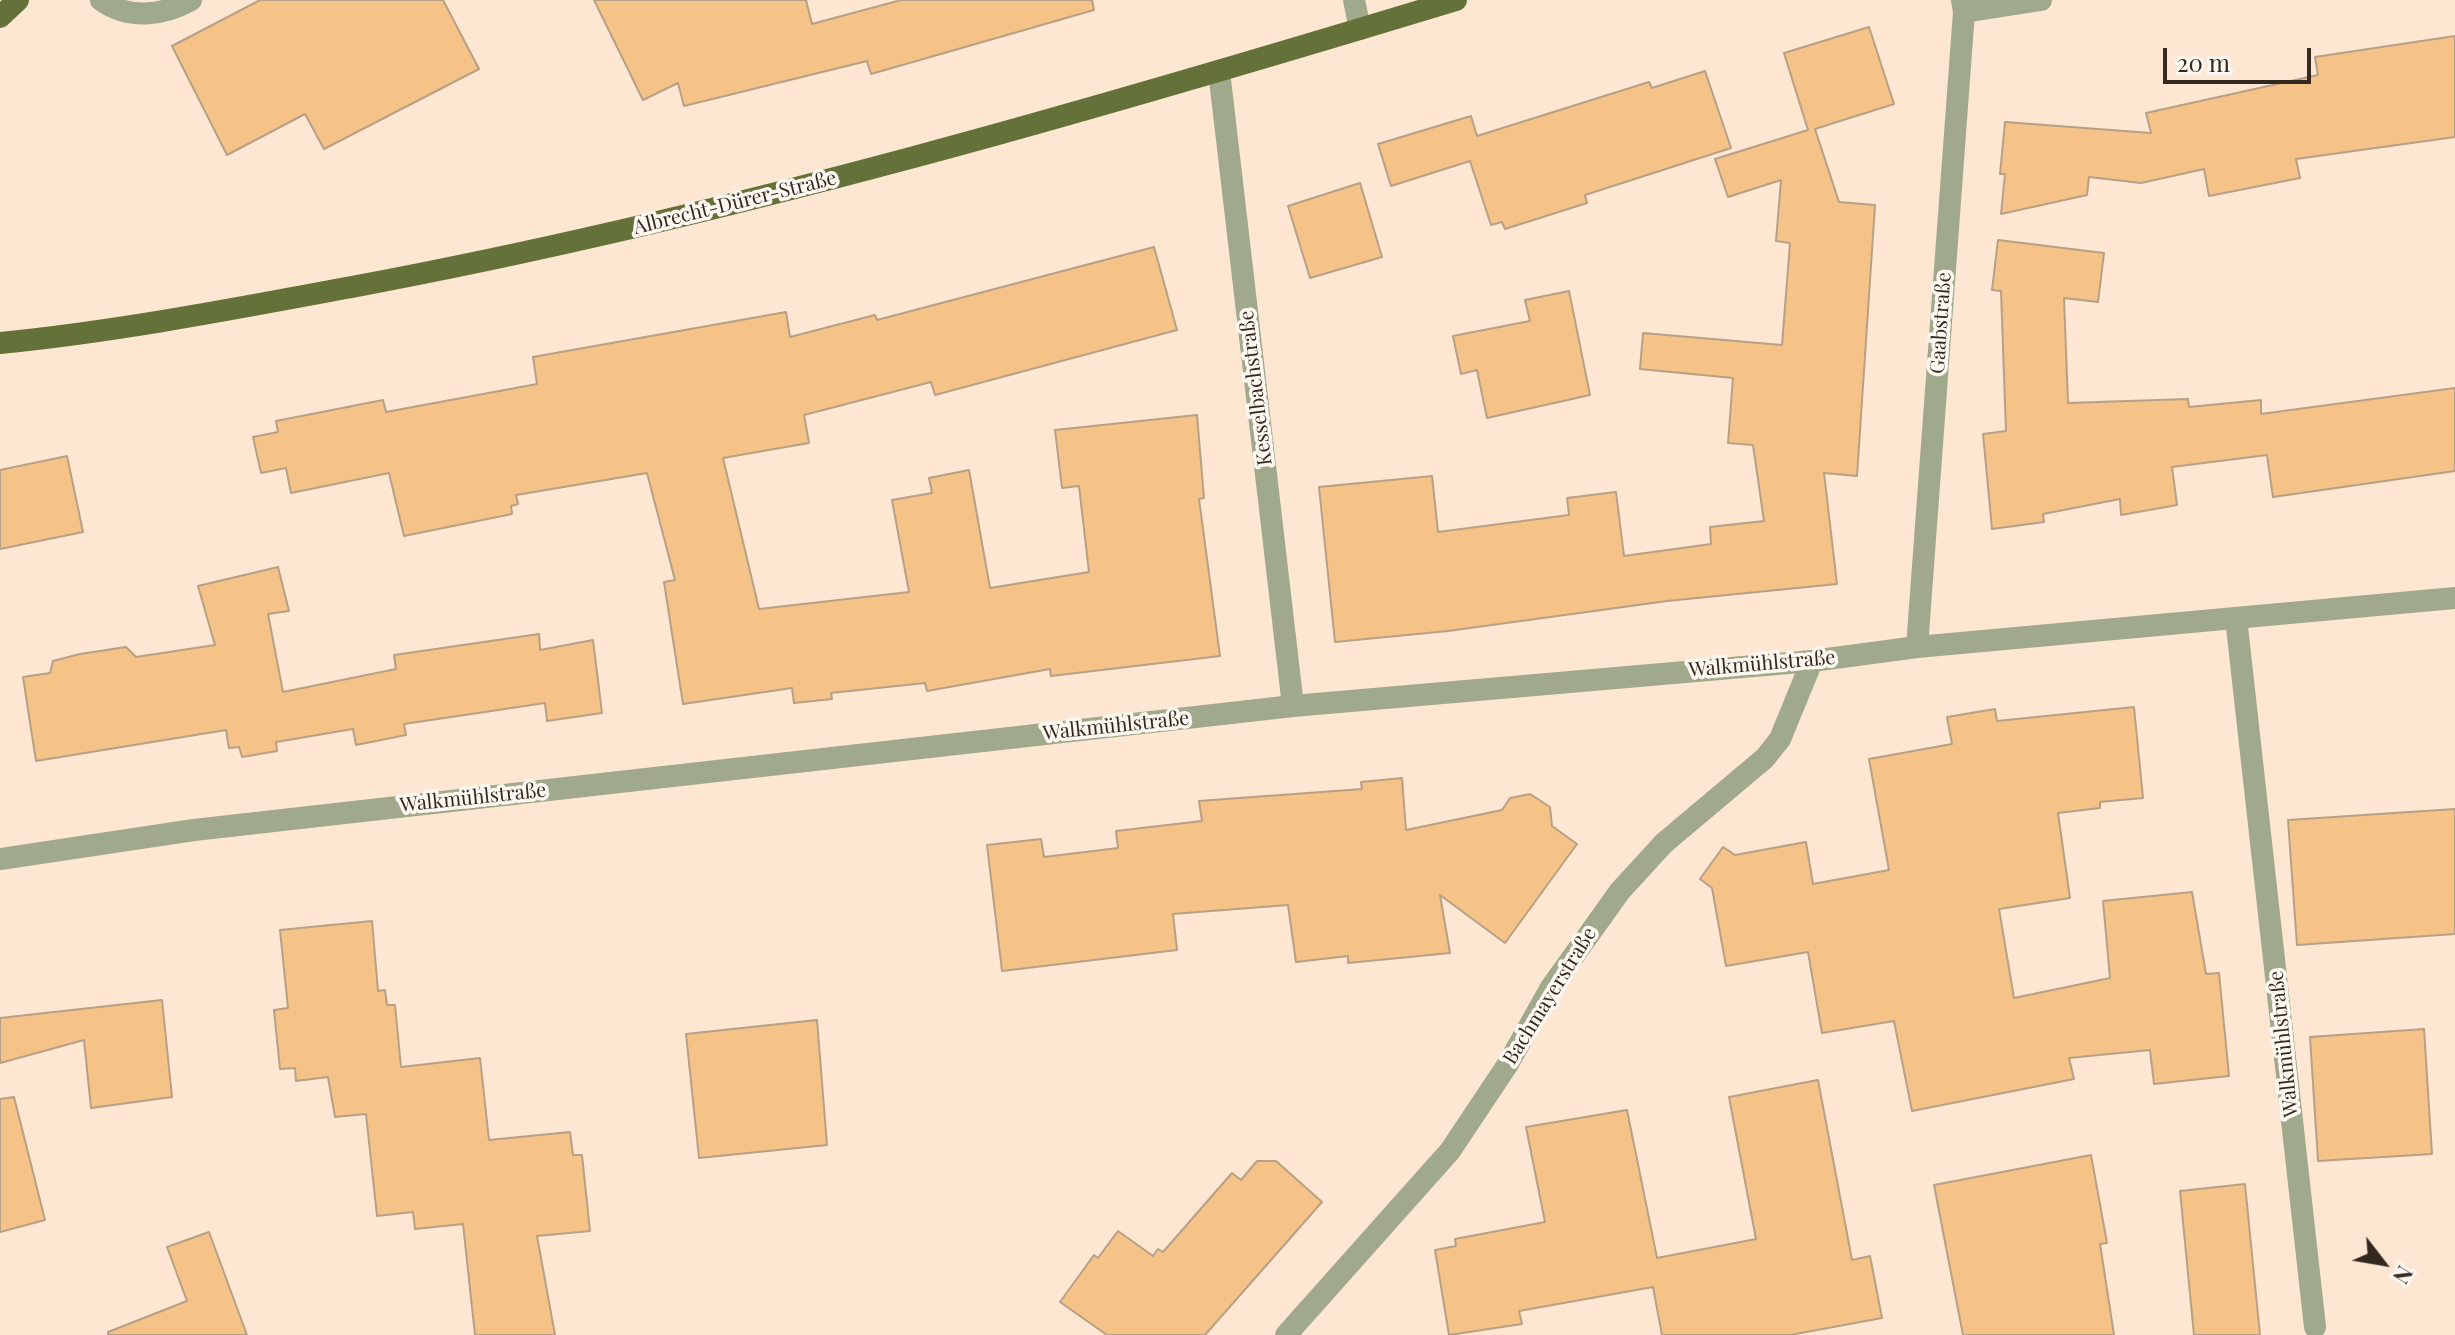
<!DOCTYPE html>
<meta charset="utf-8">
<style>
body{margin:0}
#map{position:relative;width:2455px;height:1335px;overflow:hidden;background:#fde6d2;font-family:"Playfair Display",serif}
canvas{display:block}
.north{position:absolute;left:2343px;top:1223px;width:80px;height:80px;-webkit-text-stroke:6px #fcf7f1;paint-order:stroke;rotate:121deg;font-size:22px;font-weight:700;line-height:32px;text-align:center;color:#33291f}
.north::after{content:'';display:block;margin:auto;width:28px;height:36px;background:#33291f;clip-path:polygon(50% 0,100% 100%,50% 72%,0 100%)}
.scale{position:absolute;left:2163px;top:48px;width:148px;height:36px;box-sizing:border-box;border:4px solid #33291f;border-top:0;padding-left:10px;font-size:24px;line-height:28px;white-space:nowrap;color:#33291f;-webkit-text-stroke:6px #fcf7f1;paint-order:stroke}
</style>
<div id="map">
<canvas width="2455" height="1335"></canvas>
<div class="north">N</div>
<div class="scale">20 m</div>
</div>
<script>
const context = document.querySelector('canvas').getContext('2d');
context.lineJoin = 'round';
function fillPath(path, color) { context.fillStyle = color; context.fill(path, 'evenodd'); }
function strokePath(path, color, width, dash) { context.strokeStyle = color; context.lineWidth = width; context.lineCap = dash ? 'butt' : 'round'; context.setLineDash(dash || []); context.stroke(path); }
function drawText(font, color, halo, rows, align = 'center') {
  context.font = font + ' "Playfair Display",serif'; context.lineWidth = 7; context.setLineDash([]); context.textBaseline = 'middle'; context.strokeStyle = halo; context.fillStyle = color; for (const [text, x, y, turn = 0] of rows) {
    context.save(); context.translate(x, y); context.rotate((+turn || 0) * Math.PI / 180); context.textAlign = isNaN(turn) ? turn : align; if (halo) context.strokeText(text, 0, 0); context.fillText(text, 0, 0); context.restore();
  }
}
const building = new Path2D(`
 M 260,0 L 443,0 L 479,69 L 324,149 L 305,114 L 227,155 L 172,46 Z
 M 594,0 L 806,0 L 812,24 L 901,0 L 1092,0 L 1094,10 L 871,74 L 867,61 L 684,106 L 678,83 L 643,100 Z
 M 1869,27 L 1894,104 L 1815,129 L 1839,202 L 1875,205 L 1857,476 L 1824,473 L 1837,584 L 1667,601 L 1448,631 L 1335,642 L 1319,487 L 1432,476 L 1438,532 L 1569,515 L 1567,498 L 1616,492 L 1624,556 L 1711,544 L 1710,527 L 1764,521 L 1753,445 L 1728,443 L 1733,378 L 1640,369 L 1643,333 L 1782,345 L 1790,243 L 1776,241 L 1781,180 L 1728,197 L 1715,159 L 1808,130 L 1784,53 Z
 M 2455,36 L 2455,137 L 2296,159 L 2300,178 L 2209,196 L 2204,169 L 2141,183 L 2089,177 L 2087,195 L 2001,214 L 2005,174 L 2000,174 L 2005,122 L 2151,133 L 2146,113 L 2318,75 L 2315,57 Z
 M 1705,71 L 1731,148 L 1585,195 L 1587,203 L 1505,229 L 1502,222 L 1491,225 L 1470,161 L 1391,186 L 1378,144 L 1471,116 L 1477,136 L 1649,82 L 1652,88 Z
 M 1360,183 L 1382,257 L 1310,278 L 1288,206 Z
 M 1998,240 L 2104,253 L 2098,302 L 2064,298 L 2068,403 L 2188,399 L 2189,407 L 2261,400 L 2261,414 L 2455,388 L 2455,471 L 2273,497 L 2267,455 L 2172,467 L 2177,505 L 2121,515 L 2120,499 L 2043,514 L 2044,522 L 1992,529 L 1983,434 L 2006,431 L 2001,291 L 1992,290 Z
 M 1154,247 L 1177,330 L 935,395 L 931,382 L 804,415 L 809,443 L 723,458 L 759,609 L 909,592 L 892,500 L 932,493 L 929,478 L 969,470 L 990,588 L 1089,572 L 1079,486 L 1062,488 L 1055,430 L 1197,415 L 1204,498 L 1199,499 L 1220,656 L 1051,676 L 1050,669 L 927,691 L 925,683 L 831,693 L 832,699 L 794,703 L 792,688 L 683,704 L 664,582 L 675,580 L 647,473 L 516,495 L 518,504 L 511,506 L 512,514 L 404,536 L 389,473 L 291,493 L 286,468 L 261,473 L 253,437 L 278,432 L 276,421 L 383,400 L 386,412 L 537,384 L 533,357 L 786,312 L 790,337 L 875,315 L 877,320 Z
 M 1569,291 L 1590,395 L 1487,418 L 1477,370 L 1461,374 L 1453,336 L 1530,321 L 1525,300 Z
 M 67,456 L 83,532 L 0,549 L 0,470 Z
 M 278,567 L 289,611 L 268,614 L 283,692 L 396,669 L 394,655 L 539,634 L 540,650 L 593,640 L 602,713 L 547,721 L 545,703 L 404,724 L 406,735 L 356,745 L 353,729 L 276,742 L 277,751 L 242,757 L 239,747 L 229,748 L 226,730 L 36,761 L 23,677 L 50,673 L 53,661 L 80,654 L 126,647 L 136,657 L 215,645 L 198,586 Z
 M 2134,707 L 2143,798 L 2100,802 L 2100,808 L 2058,813 L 2070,898 L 1999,909 L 2014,998 L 2110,978 L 2103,901 L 2192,892 L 2206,974 L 2219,973 L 2229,1076 L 2154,1084 L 2150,1050 L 2069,1058 L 2074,1079 L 1912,1111 L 1894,1021 L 1822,1033 L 1808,952 L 1726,966 L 1712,888 L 1700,879 L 1723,847 L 1735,855 L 1806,842 L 1813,884 L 1889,870 L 1869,759 L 1952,744 L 1947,717 L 1995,709 L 1997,721 Z
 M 1402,778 L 1406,830 L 1502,810 L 1510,798 L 1530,794 L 1550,807 L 1552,826 L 1577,844 L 1505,943 L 1440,895 L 1450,953 L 1348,963 L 1348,956 L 1296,962 L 1288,905 L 1173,914 L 1177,950 L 1002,971 L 987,845 L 1041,839 L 1044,857 L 1118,848 L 1116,831 L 1202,821 L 1199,801 L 1362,789 L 1361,782 Z
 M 2455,809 L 2455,934 L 2297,945 L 2288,820 Z
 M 372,921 L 378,991 L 385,990 L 387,1005 L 395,1005 L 401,1067 L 480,1058 L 489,1140 L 570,1132 L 573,1155 L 582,1155 L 590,1231 L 537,1236 L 555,1335 L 475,1335 L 463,1224 L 415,1229 L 413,1212 L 377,1216 L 366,1114 L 335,1117 L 328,1077 L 296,1081 L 295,1068 L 280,1069 L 274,1010 L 288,1008 L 280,930 Z
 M 162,1000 L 172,1097 L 91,1108 L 84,1040 L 0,1063 L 0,1018 Z
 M 817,1020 L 827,1145 L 699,1158 L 686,1034 Z
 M 2424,1029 L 2432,1154 L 2318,1161 L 2310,1037 Z
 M 1818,1080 L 1852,1260 L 1870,1256 L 1882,1318 L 1790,1335 L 1662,1335 L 1653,1287 L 1519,1311 L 1522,1324 L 1449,1335 L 1435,1250 L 1456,1246 L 1455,1239 L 1545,1222 L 1526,1127 L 1627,1110 L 1657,1258 L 1756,1239 L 1729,1097 Z
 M 14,1097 L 45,1220 L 0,1232 L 0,1099 Z
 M 2091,1155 L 2107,1243 L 2100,1244 L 2114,1335 L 1963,1335 L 1934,1185 Z
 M 1257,1161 L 1276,1161 L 1322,1202 L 1205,1335 L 1107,1335 L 1060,1302 L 1094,1255 L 1098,1258 L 1118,1231 L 1153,1256 L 1158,1249 L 1163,1252 L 1232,1173 L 1241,1180 Z
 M 2245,1184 L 2260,1335 L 2194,1335 L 2180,1191 Z
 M 209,1232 L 247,1335 L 108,1335 L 108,1332 L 187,1301 L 167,1247 Z`);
const service = new Path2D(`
 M 101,0 C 129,20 162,16 191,0
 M 2236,618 L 2315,1327`);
const minor = new Path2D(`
 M 1354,0 L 1360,29
 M 1964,12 L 2041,0
 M 1219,71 L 1293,706
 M 1917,647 L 1964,12 L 1962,0
 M 0,859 L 194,830 L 1293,706 L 1812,661 L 1917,647 L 2455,598
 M 1286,1335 L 1450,1151 L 1508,1064 L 1550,989 L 1620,891 L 1664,843 L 1765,758 L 1780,739 L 1812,661`);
const primary = new Path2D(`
 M 0,17 L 18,0
 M 0,343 C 120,331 238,308 357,286 C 730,216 1093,110 1456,0`);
const streetNames = [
 ["Albrecht-Dürer-Straße",735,203,-14],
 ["Gaabstraße",1941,323,-86],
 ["Kesselbachstraße",1256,388,-97],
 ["Walkmühlstraße",1762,664,-5],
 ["Walkmühlstraße",1116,726,-6],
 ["Walkmühlstraße",473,798,-6],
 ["Bachmayerstraße",1550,996,-58],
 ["Walkmühlstraße",2284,1044,-96]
];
fillPath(building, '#f5c387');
strokePath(building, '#b8a086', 2);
strokePath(service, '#a0a98b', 22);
strokePath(minor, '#a0a98b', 22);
strokePath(primary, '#647139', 22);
drawText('20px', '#33291f', '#fcf7f1', streetNames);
</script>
